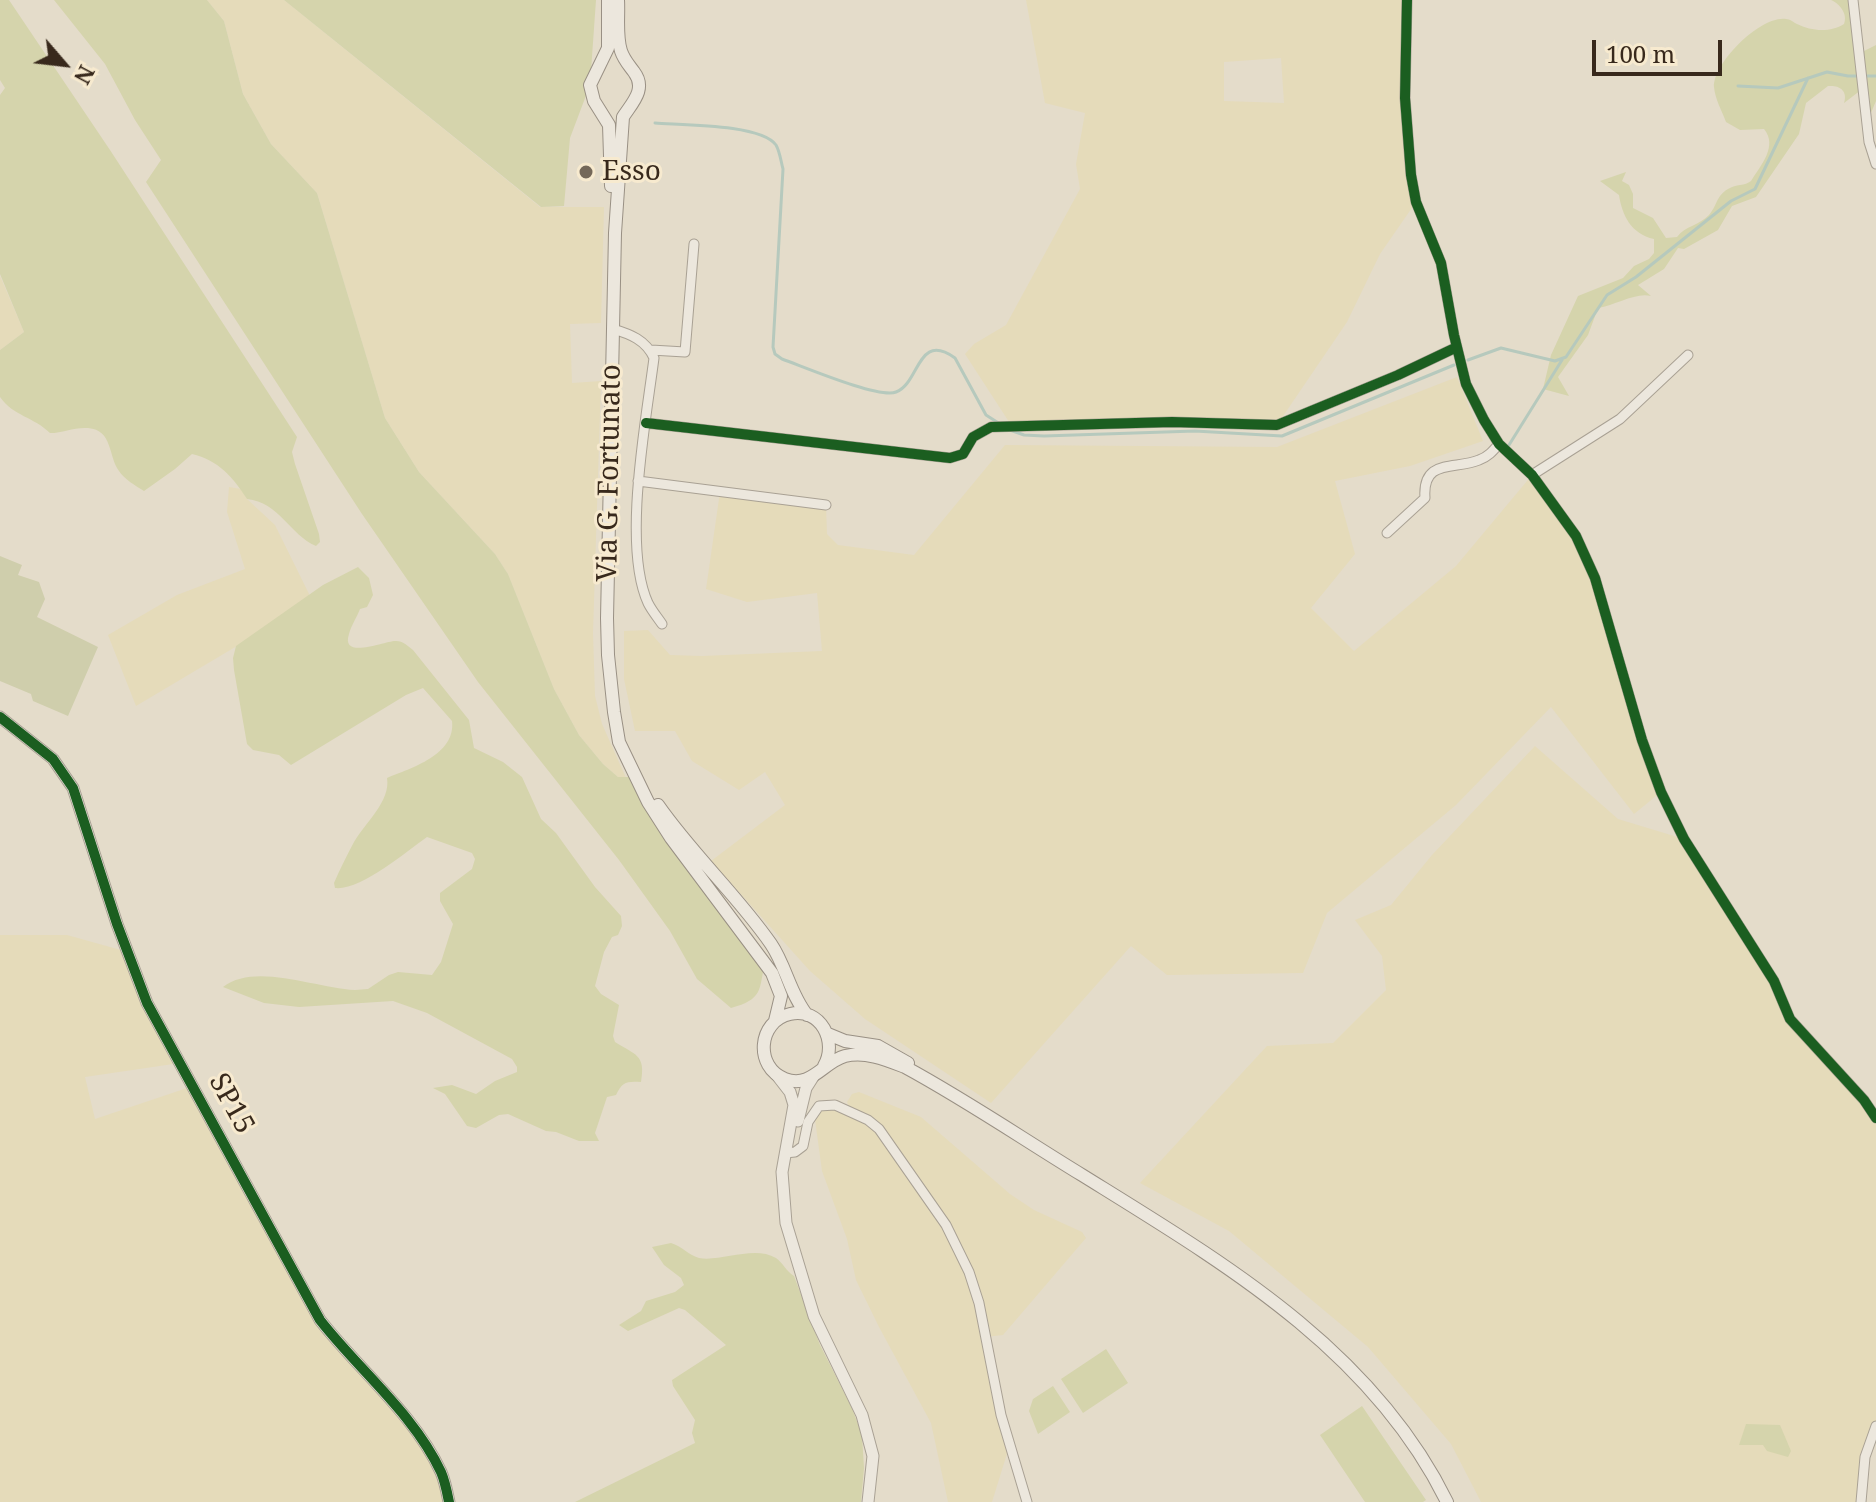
<!DOCTYPE html>
<style>
body{margin:0}
#map{position:relative;width:1876px;height:1502px;overflow:hidden;background:#e4dcca;font-family:"Noto Serif",serif}
canvas{display:block}
.north{position:absolute;left:24px;top:24px;width:80px;height:80px;-webkit-text-stroke:6px #f7eacf;paint-order:stroke;rotate:118deg;font-size:22px;font-weight:700;line-height:32px;text-align:center;color:#38291c}
.north::after{content:'';display:block;margin:auto;width:28px;height:36px;background:#38291c;clip-path:polygon(50% 0,100% 100%,50% 72%,0 100%)}
.scale{position:absolute;left:1592px;top:40px;width:130px;height:36px;box-sizing:border-box;border:4px solid #38291c;border-top:0;padding-left:10px;font-size:24px;line-height:28px;white-space:nowrap;color:#38291c;-webkit-text-stroke:6px #f7eacf;paint-order:stroke}
</style>
<div id="map">
<canvas width="1876" height="1502"></canvas>
<div class="north">N</div>
<div class="scale">100 m</div>
</div>
<script>
const context = document.querySelector('canvas').getContext('2d');
context.lineJoin = 'round';
function fillPath(path, color) { context.fillStyle = color; context.fill(path, 'evenodd'); }
function strokePath(path, color, width, dash) { context.strokeStyle = color; context.lineWidth = width; context.lineCap = dash ? 'butt' : 'round'; context.setLineDash(dash || []); context.stroke(path); }
function drawText(font, color, halo, rows, align = 'center') {
  context.font = font + ' "Noto Serif",serif'; context.lineWidth = 6; context.setLineDash([]); context.textBaseline = 'middle'; context.strokeStyle = halo; context.fillStyle = color; for (const [text, x, y, turn = 0] of rows) {
    context.save(); context.translate(x, y); context.rotate((+turn || 0) * Math.PI / 180); context.textAlign = isNaN(turn) ? turn : align; if (halo) context.strokeText(text, 0, 0); context.fillText(text, 0, 0); context.restore();
  }
}
const farmland = new Path2D(`
 M 207,0 L 284,0 L 540,207 L 604,207 L 601,323 L 570,324 L 572,383 L 601,381 L 593,633 L 595,696 L 602,724 L 626,778 L 618,777 L 603,764 L 579,735 L 554,689 L 508,574 L 495,554 L 419,472 L 385,418 L 317,193 L 271,144 L 243,94 L 224,21 Z
 M 1026,0 L 1407,0 L 1404,53 L 1416,202 L 1380,254 L 1347,322 L 1277,425 L 1011,425 L 965,354 L 974,344 L 1006,325 L 1080,189 L 1076,164 L 1085,113 L 1045,103 ZM 1281,58 L 1284,103 L 1224,101 L 1224,62 Z
 M 0,276 L 24,332 L 0,350 Z
 M 1457,377 L 1483,441 L 1410,466 L 1335,481 L 1355,554 L 1311,608 L 1354,651 L 1456,566 L 1532,475 L 1548,496 L 1595,578 L 1661,792 L 1634,814 L 1551,707 L 1456,805 L 1327,913 L 1303,973 L 1167,975 L 1131,946 L 991,1103 L 865,1019 L 810,971 L 711,861 L 785,805 L 765,772 L 739,790 L 692,761 L 675,731 L 635,731 L 624,679 L 624,631 L 648,630 L 670,655 L 702,656 L 822,651 L 817,593 L 747,602 L 706,589 L 720,492 L 826,505 L 827,534 L 838,545 L 914,555 L 1005,445 L 1277,447 Z
 M 229,487 L 241,489 L 247,499 L 275,525 L 310,596 L 242,643 L 136,706 L 108,635 L 177,595 L 245,569 L 227,512 Z
 M 1535,746 L 1618,819 L 1684,839 L 1750,942 L 1790,1019 L 1876,1118 L 1876,1426 L 1865,1457 L 1861,1502 L 1481,1502 L 1451,1444 L 1368,1347 L 1229,1231 L 1140,1183 L 1267,1046 L 1333,1043 L 1386,990 L 1382,956 L 1355,920 L 1391,905 L 1432,855 Z
 M 0,935 L 67,935 L 128,952 L 180,1063 L 85,1077 L 95,1119 L 193,1086 L 320,1320 L 429,1451 L 449,1502 L 0,1502 Z
 M 859,1092 L 921,1117 L 1010,1194 L 1034,1210 L 1082,1232 L 1086,1238 L 1003,1335 L 985,1337 L 1010,1444 L 992,1502 L 948,1502 L 931,1423 L 879,1327 L 856,1280 L 847,1239 L 822,1171 L 814,1112 L 819,1106 L 851,1112 L 847,1102 L 852,1094 Z`);
const green = new Path2D(`
 M 0,0 L 9,0 L 110,150 L 297,437 L 292,452 L 295,464 L 319,534 L 320,542 L 316,546 C 290,535 279,502 247,499 C 233,477 218,460 192,454 L 175,469 L 144,491 C 136,486 124,479 119,471 C 108,456 113,430 88,428 C 74,427 63,433 50,433 C 34,417 13,416 0,397 L 0,350 L 24,332 L 0,274 L 0,95 L 5,88 L 0,80 Z
 M 54,0 L 207,0 L 224,21 L 243,94 L 271,144 L 317,193 L 385,418 L 419,472 L 495,554 L 508,574 L 554,689 L 579,735 L 603,764 L 618,777 L 634,777 L 765,961 C 759,991 763,999 731,1008 L 697,979 L 670,931 L 619,860 L 478,682 L 362,514 L 146,182 L 161,160 L 135,120 L 105,64 Z
 M 284,0 L 596,0 L 590,85 L 570,138 L 564,206 L 541,207 Z
 M 1831,0 L 1854,0 L 1862,52 L 1876,45 L 1876,101 L 1870,115 L 1861,90 L 1844,103 C 1848,91 1840,85 1828,86 L 1806,103 L 1799,134 L 1756,197 L 1732,206 L 1718,230 L 1684,249 L 1678,248 L 1664,269 L 1638,285 L 1651,296 C 1636,292 1616,305 1598,308 L 1588,335 L 1558,377 L 1569,396 L 1543,389 L 1551,355 L 1578,296 L 1623,278 L 1634,266 L 1649,259 L 1654,253 L 1654,239 C 1631,234 1622,215 1619,195 L 1600,181 L 1626,172 L 1622,181 L 1629,185 L 1633,194 L 1633,208 L 1653,218 L 1666,238 L 1677,237 C 1685,226 1700,225 1709,215 C 1717,206 1716,196 1728,189 C 1736,184 1745,186 1751,181 C 1761,165 1778,146 1764,129 L 1740,130 L 1726,122 C 1722,111 1715,99 1714,87 C 1713,63 1761,15 1786,19 C 1790,19 1793,22 1797,24 C 1811,31 1830,33 1844,24 C 1848,14 1840,4 1831,0 Z
 M 358,567 L 369,578 L 373,595 L 367,607 L 360,609 C 357,617 351,626 349,634 C 340,661 387,640 396,641 C 403,641 408,646 413,650 L 469,720 L 474,748 L 503,762 L 522,777 L 541,819 L 556,833 L 595,887 L 621,916 L 622,926 L 618,935 L 612,937 L 604,952 L 595,986 L 601,994 L 619,1005 L 613,1036 L 615,1042 C 635,1055 646,1054 641,1082 C 627,1081 622,1082 616,1095 L 607,1097 L 595,1133 L 599,1141 L 579,1141 L 556,1132 L 546,1131 L 508,1114 L 499,1115 L 476,1128 L 467,1126 L 445,1094 L 433,1088 L 452,1085 L 476,1094 L 495,1081 L 517,1072 L 517,1067 L 512,1059 L 427,1013 L 393,1001 L 299,1007 L 264,1003 L 223,987 C 255,962 315,988 355,990 L 368,989 L 389,975 L 398,972 L 432,975 L 441,962 L 453,924 L 440,901 L 440,893 L 472,869 L 475,859 L 472,853 L 427,837 C 406,852 360,891 335,888 L 334,883 C 340,869 347,855 354,842 C 365,823 391,801 387,778 C 411,768 456,755 452,721 L 423,688 L 406,695 L 291,765 L 279,755 L 253,750 L 247,744 L 234,670 L 233,658 L 236,646 L 323,585 Z
 M 671,1243 C 682,1246 688,1255 699,1258 C 721,1262 754,1245 776,1258 C 783,1263 786,1271 794,1276 L 820,1345 L 852,1408 L 862,1435 L 864,1468 L 861,1502 L 575,1502 L 695,1443 L 692,1433 L 695,1420 L 673,1386 L 672,1380 L 726,1345 L 685,1310 L 679,1308 L 628,1331 L 619,1325 L 641,1311 L 646,1301 L 675,1292 L 684,1285 L 681,1278 L 664,1265 L 652,1247 Z
 M 1106,1349 L 1128,1383 L 1083,1413 L 1061,1379 Z
 M 1053,1386 L 1070,1412 L 1038,1434 L 1029,1411 L 1033,1399 Z
 M 1362,1406 L 1426,1500 L 1423,1502 L 1365,1502 L 1320,1435 Z
 M 1746,1424 L 1780,1425 L 1791,1451 L 1788,1457 L 1767,1451 L 1763,1445 L 1739,1445 Z`);
const cemetery = new Path2D(`
 M 0,556 L 22,565 L 18,575 L 39,582 L 45,599 L 37,617 L 98,647 L 68,716 L 33,701 L 31,694 L 0,681 Z`);
const stream = new Path2D(`
 M 1738,86 L 1778,88 L 1827,72 L 1848,76 L 1876,76
 M 655,123 C 682,125 761,124 776,145 C 780,152 781,162 783,169 L 773,347 L 775,354 L 782,359 C 802,366 879,399 896,392 C 920,383 917,331 955,358 L 986,415 L 1000,424
 M 1468,360 L 1501,348 L 1555,361 L 1566,357 L 1607,295 L 1636,277 L 1731,201 L 1755,189 L 1808,78
 M 1010,430 L 1024,435 L 1044,436 L 1195,431 L 1282,436 L 1454,365
 M 1509,445 L 1562,360`);
const minor = new Path2D(`
 M 1407,0 L 1405,98 L 1411,175 L 1416,202 L 1441,263 L 1454,335 L 1466,384 L 1484,420 L 1499,444 L 1532,475 L 1576,536 L 1595,578 L 1642,740 L 1661,792 L 1684,839 L 1774,981 L 1790,1019 L 1864,1100 L 1876,1118
 M 1853,0 L 1869,142 L 1876,164
 M 613,329 C 630,334 646,340 654,358 C 646,421 622,546 648,603 C 652,611 658,618 662,624
 M 651,350 L 685,352 L 694,244
 M 646,423 L 950,458 L 963,454 L 973,437 L 991,427 L 1172,422 L 1277,425 L 1398,375 L 1457,347
 M 1532,475 L 1620,419 L 1688,355
 M 638,481 L 826,505
 M 1387,533 L 1425,498 C 1422,458 1455,470 1479,460 C 1488,457 1493,451 1499,444
 M 785,1153 L 795,1152 L 803,1146 L 808,1122 L 819,1106 L 835,1105 L 868,1120 L 879,1129 L 946,1225 L 969,1272 L 979,1303 L 1001,1415 L 1027,1502
 M 1861,1502 L 1865,1457 L 1876,1426`);
const tertiary = new Path2D(`
 M 0,717 L 53,759 L 73,788 L 117,924 L 147,1003 L 320,1320 C 359,1370 414,1414 441,1472 C 445,1481 447,1492 449,1502
 M 776,1074 L 790,1092 L 794,1105 L 782,1172 L 786,1223 L 814,1316 L 862,1415 L 873,1456 L 868,1502
 M 798,1121 L 806,1088 L 813,1077`);
const secondary = new Path2D(`
 M 608,0 L 608,48 L 590,85 L 594,101 L 609,125 L 611,186
 M 618,0 C 619,16 616,36 621,51 C 624,60 629,65 634,72 C 647,89 632,103 623,117 L 615,233 L 607,618 L 608,655 L 614,712 L 619,742 L 648,802 L 671,838 L 772,973 L 781,996 L 775,1021
 M 658,805 C 692,854 737,895 771,944 C 786,966 790,994 807,1015
 M 828,1034 L 845,1041 L 878,1046 L 908,1063
 M 824,1066 C 838,1042 821,1007 790,1014 C 758,1021 754,1067 785,1079 C 811,1089 823,1062 845,1056 C 866,1051 887,1060 905,1067 C 966,1100 1023,1139 1082,1175 C 1222,1262 1372,1349 1447,1502`);
const cycleway = new Path2D(`
 M 1407,0 L 1405,98 L 1411,175 L 1416,202 L 1441,263 L 1454,335 L 1466,384 L 1484,420 L 1499,444 L 1532,475 L 1576,536 L 1595,578 L 1642,740 L 1661,792 L 1684,839 L 1774,981 L 1790,1019 L 1864,1100 L 1876,1118
 M 646,423 L 950,458 L 963,454 L 973,437 L 991,427 L 1172,422 L 1277,425 L 1398,375 L 1457,347
 M 0,717 L 53,759 L 73,788 L 117,924 L 147,1003 L 320,1320 C 359,1370 414,1414 441,1472 C 445,1481 447,1492 449,1502`);
const markers = [
 [586,172,8,"#746859"]
];
const poiNames = [
 ["Esso",602,172]
];
const streetNames = [
 ["Via G. Fortunato",610,473,-89],
 ["SP15",231,1104,61]
];
fillPath(farmland, '#e5dbba');
fillPath(green, '#d5d4ac');
fillPath(cemetery, '#cfceac');
strokePath(stream, '#b6c9bd', 3);
strokePath(minor, '#a9a194', 11);
strokePath(tertiary, '#a9a194', 13);
strokePath(secondary, '#999084', 14);
strokePath(minor, '#ece7dd', 9);
strokePath(tertiary, '#ece7dd', 11);
strokePath(secondary, '#ece7dd', 12);
strokePath(cycleway, '#1b5e20', 10);
for (const [x, y, r, color] of markers) { const dot = new Path2D(); dot.arc(x, y, r, 0, 2 * Math.PI); context.fillStyle = color; context.fill(dot); strokePath(dot, '#f7eacf', 3); }
drawText('28px', '#38291c', '#f7eacf', poiNames, 'left');
drawText('28px', '#38291c', '#f7eacf', streetNames);
</script>
